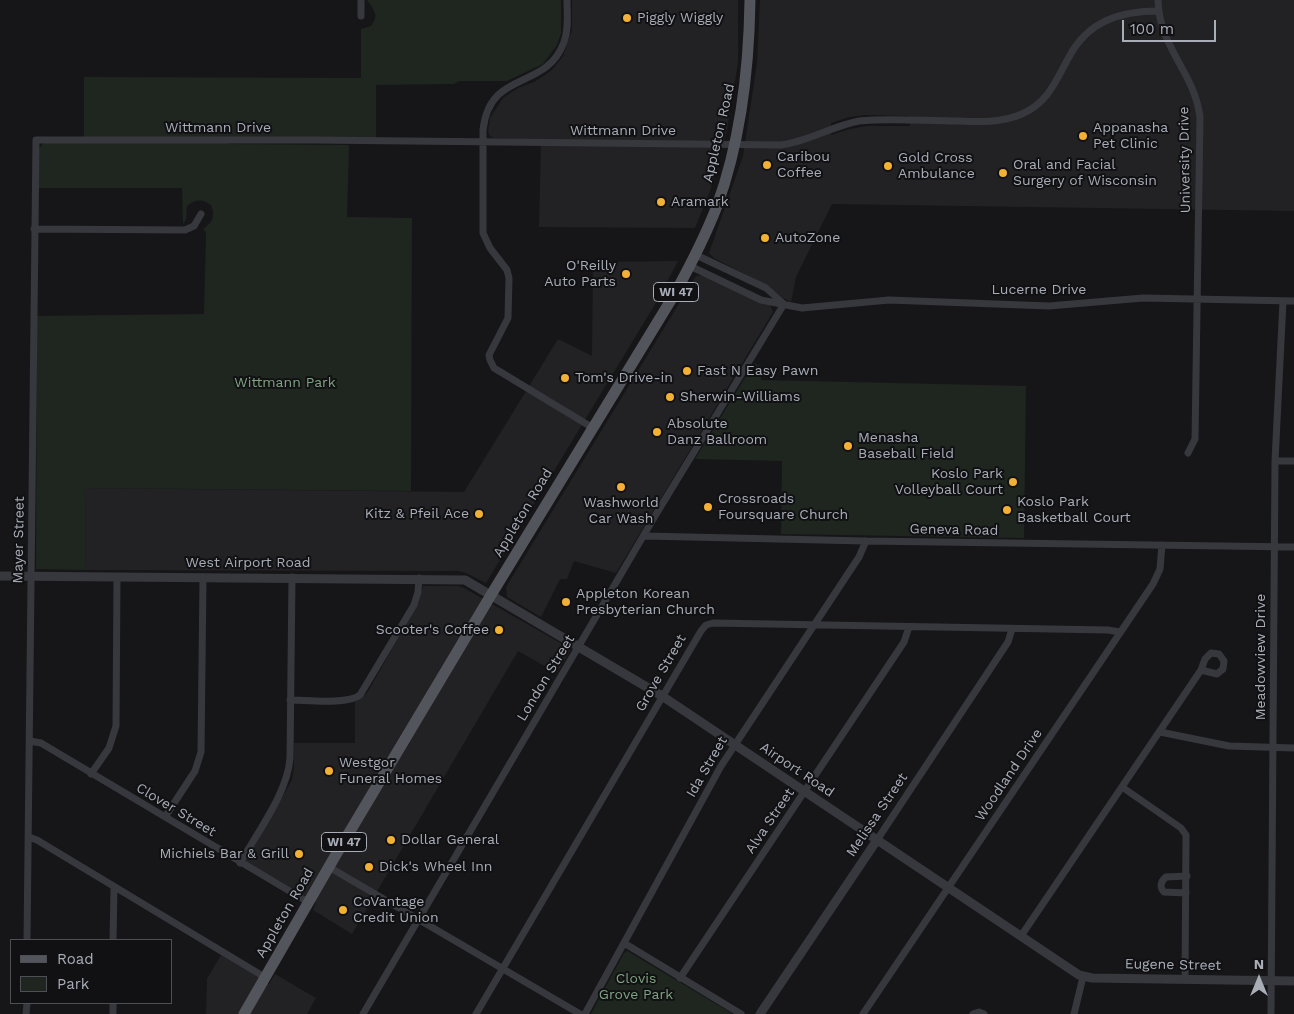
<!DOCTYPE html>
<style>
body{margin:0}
#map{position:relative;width:1294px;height:1014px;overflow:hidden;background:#161618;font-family:"Work Sans",sans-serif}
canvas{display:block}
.legend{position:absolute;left:10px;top:939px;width:162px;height:65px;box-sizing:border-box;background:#111113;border:1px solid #4d4f55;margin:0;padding:6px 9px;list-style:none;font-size:15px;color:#a8adb8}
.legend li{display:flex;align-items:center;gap:10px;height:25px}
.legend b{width:25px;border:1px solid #4d4f55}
.north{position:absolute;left:1234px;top:954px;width:50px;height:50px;-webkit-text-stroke:4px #111113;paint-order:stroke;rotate:0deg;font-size:14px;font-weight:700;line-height:20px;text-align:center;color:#a8adb8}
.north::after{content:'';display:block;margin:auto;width:18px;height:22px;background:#a8adb8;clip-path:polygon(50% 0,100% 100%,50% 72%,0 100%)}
.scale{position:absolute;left:1122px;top:20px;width:94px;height:22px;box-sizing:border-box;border:2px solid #a8adb8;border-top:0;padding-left:6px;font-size:15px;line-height:18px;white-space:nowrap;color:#a8adb8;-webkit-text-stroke:4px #111113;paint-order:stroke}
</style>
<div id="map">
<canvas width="1294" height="1014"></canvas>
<ul class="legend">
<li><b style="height:6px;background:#53555c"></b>Road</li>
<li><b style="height:14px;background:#1e261f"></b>Park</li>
</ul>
<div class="north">N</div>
<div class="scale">100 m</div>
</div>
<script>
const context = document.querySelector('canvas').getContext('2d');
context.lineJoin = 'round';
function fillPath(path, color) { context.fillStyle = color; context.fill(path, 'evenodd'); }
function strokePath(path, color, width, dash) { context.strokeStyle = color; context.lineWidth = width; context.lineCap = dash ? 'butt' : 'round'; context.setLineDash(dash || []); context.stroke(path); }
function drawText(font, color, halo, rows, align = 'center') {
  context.font = font + ' "Work Sans",sans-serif'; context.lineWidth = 4; context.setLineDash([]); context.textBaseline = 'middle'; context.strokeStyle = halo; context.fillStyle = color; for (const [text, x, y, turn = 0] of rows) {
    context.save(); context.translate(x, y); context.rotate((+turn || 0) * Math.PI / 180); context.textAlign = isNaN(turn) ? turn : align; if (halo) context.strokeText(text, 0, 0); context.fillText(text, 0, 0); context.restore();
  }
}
const built = new Path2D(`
 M 567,0 L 738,0 L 738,63 L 727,130 L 710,191 L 695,228 L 539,227 L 541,140 L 493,138 L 490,136 L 488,132 L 490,118 L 503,98 L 518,88 L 534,82 L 545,75 L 553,69 L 563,56 L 572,30 L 572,0 Z
 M 760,0 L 1294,0 L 1294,211 L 832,204 L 796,277 L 791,302 L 783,298 L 770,287 L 714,258 L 709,253 L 743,156 L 757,63 ZM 865,115 L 910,116 L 910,126 L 866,126 L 846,130 L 831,135 L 831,123 L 849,117 Z
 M 678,261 L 654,306 L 486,583 L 466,573 L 458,571 L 85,570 L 86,488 L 464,492 L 558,339 L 592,356 L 593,262 Z
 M 702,275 L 770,305 L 773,312 L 616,573 L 574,561 L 567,579 L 560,579 L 541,617 L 507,597 L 506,587 L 694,279 L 696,276 Z
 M 423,586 L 458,586 L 464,588 L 571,649 L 557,673 L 518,651 L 352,934 L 313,910 L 316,902 L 245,861 L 292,780 L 294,767 L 294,743 L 355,743 L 355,702 L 367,693 L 418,604 Z
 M 221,955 L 269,984 L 275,974 L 316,998 L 307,1014 L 206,1014 L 207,979 Z`);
const green = new Path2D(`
 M 367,0 L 561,0 L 561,33 L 557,45 L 543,64 L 507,81 L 459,81 L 454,84 L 376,85 L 376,138 L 229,137 L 230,144 L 349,145 L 347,217 L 412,218 L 411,491 L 86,488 L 85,570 L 36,569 L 37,316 L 204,314 L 206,232 L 203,229 C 212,223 216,216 211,205 C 202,199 196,199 187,206 L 186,220 L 183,224 L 182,188 L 38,188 L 38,150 L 43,143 L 84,138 L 84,77 L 361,78 L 361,29 L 371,26 C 380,15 373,9 367,0 Z
 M 754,363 L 761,366 L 761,380 L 1026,386 L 1024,538 L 781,534 L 782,461 L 695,459 Z
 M 627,951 L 629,952 L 733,1014 L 591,1014 L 624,953 Z`);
const minor = new Path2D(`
 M 361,0 L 361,16
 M 567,0 C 567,14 569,29 564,42 C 546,92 490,68 483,130 L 483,233 L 490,248 L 507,270 L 509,278 L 508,318 L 489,355 L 490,360 L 494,368 L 593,428
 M 1158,0 C 1159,48 1194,71 1200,117 L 1195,439 L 1188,453
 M 34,229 L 185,230 L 194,226 L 201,214
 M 696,255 L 766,288 L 784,304
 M 690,266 L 761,300 L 802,308 L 889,300 L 1049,306 L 1143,298 L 1294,301
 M 1275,461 L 1294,461
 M 644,536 L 866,541 L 1294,547
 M 1211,653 L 1219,654 L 1224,661 L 1223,669 L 1217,674 L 1201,670 L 1205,659 Z
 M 290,700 C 306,700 348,705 360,695 L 414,605 L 418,592 L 419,578
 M 1160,732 L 1229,746 L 1294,748
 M 30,741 L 41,743 L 308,902
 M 91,774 L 109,748 L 116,726 L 117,577
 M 1122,787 L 1181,828 L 1186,835 L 1185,980
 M 165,817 L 195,771 L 201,752 L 203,577
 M 29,837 L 37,840 L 266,978
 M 877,840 L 1008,642 L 1012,629
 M 240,863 C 257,833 288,792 290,758 L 292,577
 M 329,867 L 580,1014
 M 1186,893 L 1164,892 C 1159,887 1161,881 1166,877 L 1187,876
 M 1021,936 L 1201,670
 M 27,940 L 36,140 L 315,140 L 781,145 C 808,142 832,126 859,121 C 891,118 925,121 958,121 C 980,122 1001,123 1022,114 C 1049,102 1056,80 1069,57 C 1088,21 1120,11 1159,11
 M 113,940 L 114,887
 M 624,943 L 741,1014
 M 680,978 L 904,642 L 909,627
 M 26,1014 L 27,1003
 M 113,1014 L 113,1003
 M 363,1014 L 655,516 L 784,304
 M 476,1014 L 701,631 L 706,625 L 713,623 L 1108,630 L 1120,632
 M 585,1014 L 721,766 L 859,557 L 866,541
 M 863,1014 L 1153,584 L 1160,569 L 1162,545
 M 973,1014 L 979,1012 L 984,1014
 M 1074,1014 L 1083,977
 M 1271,1014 L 1275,461 L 1283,301`);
const tertiary = new Path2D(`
 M 0,576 L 465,580 L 662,696 L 1079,975 L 1092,978 L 1294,981
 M 760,1014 L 877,840`);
const primary = new Path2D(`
 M 244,1014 L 334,858 L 491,595 L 674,295 C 690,266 705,237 717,206 C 741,140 749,70 750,0`);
const markers = [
 [627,18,5,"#f2b134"],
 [1083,136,5,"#f2b134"],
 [767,165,5,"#f2b134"],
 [888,166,5,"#f2b134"],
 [1003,173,5,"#f2b134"],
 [661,202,5,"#f2b134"],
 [765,238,5,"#f2b134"],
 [626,274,5,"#f2b134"],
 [687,371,5,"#f2b134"],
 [565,378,5,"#f2b134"],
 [670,397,5,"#f2b134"],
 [657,432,5,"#f2b134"],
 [848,446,5,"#f2b134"],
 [1013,482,5,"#f2b134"],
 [621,487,5,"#f2b134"],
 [708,507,5,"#f2b134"],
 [1007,510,5,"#f2b134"],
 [479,514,5,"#f2b134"],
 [566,602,5,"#f2b134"],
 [499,630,5,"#f2b134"],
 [329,771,5,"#f2b134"],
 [391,840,5,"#f2b134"],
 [299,854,5,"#f2b134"],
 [369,867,5,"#f2b134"],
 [343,910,5,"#f2b134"]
];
const shields = [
 [676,292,45],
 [344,842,45]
];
const shieldNames = [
 ["WI 47",676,292],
 ["WI 47",344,842]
];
const poiNames = [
 ["Piggly Wiggly",637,18],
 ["Appanasha",1093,128],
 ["Pet Clinic",1093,144],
 ["Caribou",777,157],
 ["Coffee",777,173],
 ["Gold Cross",898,158],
 ["Ambulance",898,174],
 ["Oral and Facial",1013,165],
 ["Surgery of Wisconsin",1013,181],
 ["Aramark",671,202],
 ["AutoZone",775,238],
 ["O'Reilly",616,266,"right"],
 ["Auto Parts",616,282,"right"],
 ["Fast N Easy Pawn",697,371],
 ["Tom's Drive-in",575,378],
 ["Sherwin-Williams",680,397],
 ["Absolute",667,424],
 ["Danz Ballroom",667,440],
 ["Menasha",858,438],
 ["Baseball Field",858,454],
 ["Koslo Park",1003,474,"right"],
 ["Volleyball Court",1003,490,"right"],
 ["Crossroads",718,499],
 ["Foursquare Church",718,515],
 ["Koslo Park",1017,502],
 ["Basketball Court",1017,518],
 ["Washworld",621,503,"center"],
 ["Car Wash",621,519,"center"],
 ["Kitz & Pfeil Ace",469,514,"right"],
 ["Appleton Korean",576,594],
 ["Presbyterian Church",576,610],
 ["Scooter's Coffee",489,630,"right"],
 ["Westgor",339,763],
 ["Funeral Homes",339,779],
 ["Dollar General",401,840],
 ["Michiels Bar & Grill",289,854,"right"],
 ["Dick's Wheel Inn",379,867],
 ["CoVantage",353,902],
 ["Credit Union",353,918]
];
const streetNames = [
 ["Wittmann Drive",218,128],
 ["Wittmann Drive",623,131],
 ["Appleton Road",719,133,-77],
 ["University Drive",1185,160,-91],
 ["Lucerne Drive",1039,290],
 ["Appleton Road",523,513,-59],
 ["Geneva Road",954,530,1],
 ["Mayer Street",19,540,-89],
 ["West Airport Road",248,563],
 ["Meadowview Drive",1261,657,-90],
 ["Grove Street",661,673,-60],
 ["London Street",546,678,-59],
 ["Ida Street",707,767,-60],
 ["Airport Road",797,770,34],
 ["Woodland Drive",1009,775,-56],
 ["Clover Street",176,810,31],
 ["Melissa Street",877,815,-56],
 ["Alva Street",770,821,-56],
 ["Appleton Road",285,913,-60],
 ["Eugene Street",1173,965,1]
];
const parkNames = [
 ["Wittmann Park",285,383],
 ["Clovis",636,979],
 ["Grove Park",636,995]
];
fillPath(built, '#222225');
fillPath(green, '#1e261f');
strokePath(minor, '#37383d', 7);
strokePath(tertiary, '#37383d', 9);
strokePath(primary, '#53555c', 11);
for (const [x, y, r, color] of markers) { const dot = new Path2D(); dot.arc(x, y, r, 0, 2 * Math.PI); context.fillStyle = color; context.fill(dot); strokePath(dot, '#111113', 2); }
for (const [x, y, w] of shields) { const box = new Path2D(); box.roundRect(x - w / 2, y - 9.5, w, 19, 4); context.fillStyle = '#111113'; context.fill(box); strokePath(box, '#a8adb8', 1); }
drawText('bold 12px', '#a8adb8', null, shieldNames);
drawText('14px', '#a8adb8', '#111113', poiNames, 'left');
drawText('14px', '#a8adb8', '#111113', streetNames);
drawText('14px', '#7fa381', '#111113', parkNames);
</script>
